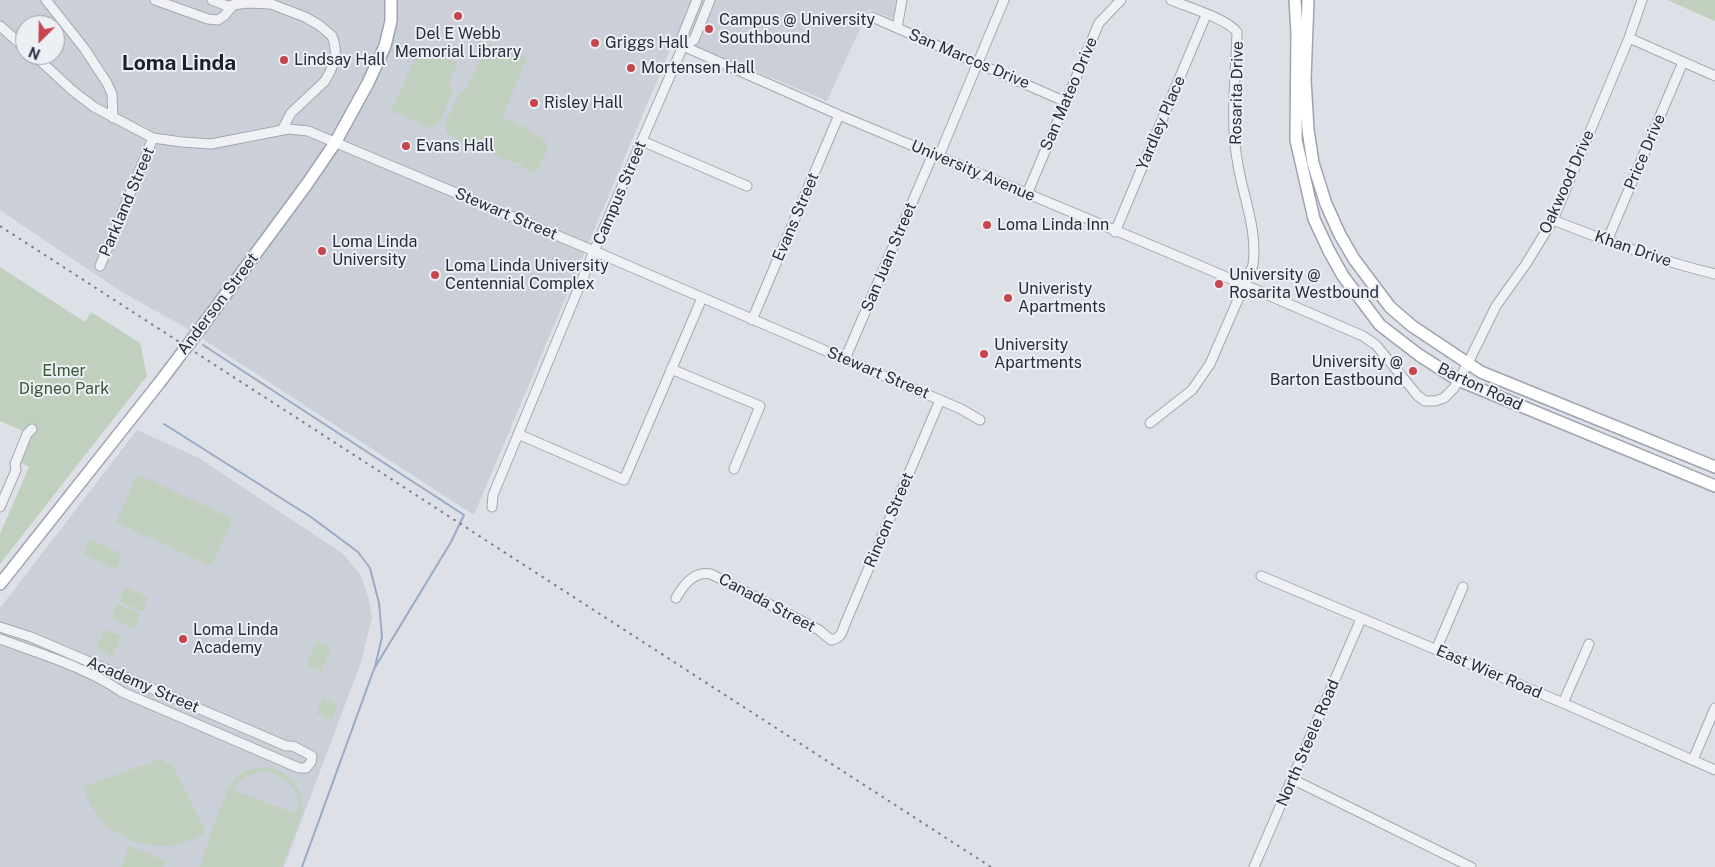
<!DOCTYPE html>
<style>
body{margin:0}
#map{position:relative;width:1715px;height:867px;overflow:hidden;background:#dde0e6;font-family:"Public Sans",sans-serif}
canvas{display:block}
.north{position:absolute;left:15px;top:15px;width:50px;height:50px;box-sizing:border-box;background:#eceff4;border:1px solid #9da1aa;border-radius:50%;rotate:203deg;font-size:14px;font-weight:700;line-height:20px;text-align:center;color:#272d3c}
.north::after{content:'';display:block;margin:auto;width:18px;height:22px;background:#c7464e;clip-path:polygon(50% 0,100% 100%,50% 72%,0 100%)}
</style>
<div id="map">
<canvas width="1715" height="867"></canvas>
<div class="north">N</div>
</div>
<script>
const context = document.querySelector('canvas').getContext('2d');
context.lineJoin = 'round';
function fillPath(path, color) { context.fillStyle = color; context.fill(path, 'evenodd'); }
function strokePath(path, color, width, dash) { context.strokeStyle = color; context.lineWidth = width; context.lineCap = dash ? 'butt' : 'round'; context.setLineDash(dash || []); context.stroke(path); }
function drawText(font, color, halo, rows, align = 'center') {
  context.font = font + ' "Public Sans",sans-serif'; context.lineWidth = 4; context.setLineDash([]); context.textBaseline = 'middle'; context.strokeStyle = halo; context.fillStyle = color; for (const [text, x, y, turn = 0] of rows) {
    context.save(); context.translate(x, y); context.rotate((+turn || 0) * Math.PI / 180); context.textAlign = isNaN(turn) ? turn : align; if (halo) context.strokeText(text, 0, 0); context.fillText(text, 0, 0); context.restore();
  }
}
const built = new Path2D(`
 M 0,0 L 896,0 L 893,19 L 869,9 L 827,101 L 675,38 L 474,515 L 181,325 L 120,291 L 0,210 ZM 25,25 L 55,25 L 55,55 L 25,55 Z
 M 137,430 L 199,458 L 342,553 L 360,574 L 368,596 L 372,617 L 361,662 L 284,867 L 0,867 L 0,608 Z`);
const green = new Path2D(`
 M 1667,0 L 1715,0 L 1715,21 Z
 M 489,43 L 511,53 L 512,51 L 527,58 L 502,117 L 527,128 L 527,130 L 530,131 L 530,133 L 545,140 L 548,149 L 538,170 L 534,172 L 522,167 L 521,164 L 517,162 L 514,163 L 448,135 L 445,130 L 445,124 L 459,94 L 467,88 Z
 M 420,47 L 458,63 L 449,82 L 452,92 C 447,103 443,125 429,128 L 391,111 Z
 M 0,267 L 85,322 L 91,312 L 140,343 L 147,376 L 0,564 L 0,534 L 29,467 L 21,463 L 32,435 L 0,421 Z
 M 137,474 L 233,519 L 211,566 L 116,522 Z
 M 90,539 L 122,554 L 115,569 L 83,554 Z
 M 125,587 L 148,597 L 142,612 L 119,601 Z
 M 117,604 L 140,614 L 134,629 L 111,618 Z
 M 105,629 L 121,636 L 112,656 L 96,648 Z
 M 317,641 L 331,647 L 321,671 L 306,665 Z
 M 323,698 L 338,705 L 331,720 L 316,713 Z
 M 159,759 L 173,766 L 206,831 C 177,854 132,849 105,824 C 95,814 88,800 83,787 Z
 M 265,767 C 288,770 306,789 302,813 L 282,867 L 200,867 C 207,846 224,787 239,775 C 246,769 256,768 265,767 ZM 265,771 C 285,774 303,793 296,814 L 233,790 C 241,777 251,773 265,771 Z
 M 129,846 L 166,861 L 163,867 L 121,867 Z`);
const stream = new Path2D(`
 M 203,345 L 464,515 L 451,542 L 374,669 L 302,867
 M 164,424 L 311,517 L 358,552 L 370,568 L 379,603 L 382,637 L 375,667`);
const minor = new Path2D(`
 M 46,0 L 84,48 L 107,83 L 112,94 L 113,118
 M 155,0 L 208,19 L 218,20 L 224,16 L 236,2
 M 212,0 L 227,6 L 247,3 L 271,4 L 305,17 L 319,25 L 332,36 C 339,52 334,66 325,81 L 291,113 L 282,130
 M 872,17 L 1066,102
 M 0,26 L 25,48
 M 897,28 L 902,0
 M 1629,38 L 1715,76
 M 683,46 L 839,115 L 1196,264 L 1363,336 L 1376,345 L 1418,396 L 1425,401 L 1435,401 L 1444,398 L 1454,388 L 1468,363 L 1496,306 L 1526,264 L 1553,220 L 1629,38 L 1642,0
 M 683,46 L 682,37 L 697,0
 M 34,55 L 73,91 L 94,107 L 153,138 L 182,142 L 211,144 L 288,129 L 308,131 L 594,251 L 961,409 L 980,420
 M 642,141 L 747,186
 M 939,156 L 1004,0
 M 1027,194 L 1099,23 L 1121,0
 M 1553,220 C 1606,241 1660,261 1715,274
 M 1115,232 L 1206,15
 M 1607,241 L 1683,62
 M 100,266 L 153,138
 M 752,320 L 839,115
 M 845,359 L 933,154
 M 671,369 L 760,406 L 734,469
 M 1150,423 L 1192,390 L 1210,364 L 1253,265 C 1258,228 1242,195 1237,159 C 1230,120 1236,73 1237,32 C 1227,19 1188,7 1171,0
 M 518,434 L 624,480 L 702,298
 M 0,507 L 16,470 L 15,464 L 27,434 L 32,429
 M 492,507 L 493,495 L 594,251 L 683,46 L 694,40 L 710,0
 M 1261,576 L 1563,703 L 1715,770
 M 676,598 C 684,584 694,571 711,574 L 819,630 L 831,640 C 841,638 842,633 845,624 L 940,400
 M 0,627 L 31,637 L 256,733 L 286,746 L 293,746 L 312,756 L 311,762 L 306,768 L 299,768 L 122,692 C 86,667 40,654 0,639
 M 1436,650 L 1463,587
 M 1563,703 L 1589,644
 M 1693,760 L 1715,708
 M 1292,779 L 1471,867
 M 1254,867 L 1361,619`);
const major = new Path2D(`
 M 1295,0 L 1297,33 L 1296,140 L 1314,219 L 1329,251 L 1343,276 L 1380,325 L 1419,355 L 1458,380 L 1715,486
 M 1308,0 L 1305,79 L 1308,130 L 1313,163 L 1326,204 L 1340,235 L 1354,259 L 1390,307 L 1412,326 L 1481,372 L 1715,467
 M 206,321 L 307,184 L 335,143 L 368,83 L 385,46 L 391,21 L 391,0
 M 0,584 L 160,382`);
const rail = new Path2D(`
 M 0,226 L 991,867`);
const majorBridge = new Path2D(`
 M 160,382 L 206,321`);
const markers = [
 [458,16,5,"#c7464e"],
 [709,29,5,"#c7464e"],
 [595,43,5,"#c7464e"],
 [284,60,5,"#c7464e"],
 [631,68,5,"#c7464e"],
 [534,103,5,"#c7464e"],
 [406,146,5,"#c7464e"],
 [987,225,5,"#c7464e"],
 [322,251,5,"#c7464e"],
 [435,275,5,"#c7464e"],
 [1219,284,5,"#c7464e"],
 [1008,298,5,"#c7464e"],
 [984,354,5,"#c7464e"],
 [1413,371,5,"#c7464e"],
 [183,639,5,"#c7464e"]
];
const poiNames = [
 ["Campus @ University",719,20],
 ["Southbound",719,38],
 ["Del E Webb",458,34,"center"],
 ["Memorial Library",458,52,"center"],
 ["Griggs Hall",605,43],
 ["Lindsay Hall",294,60],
 ["Mortensen Hall",641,68],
 ["Risley Hall",544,103],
 ["Evans Hall",416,146],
 ["Loma Linda Inn",997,225],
 ["Loma Linda",332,242],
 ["University",332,260],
 ["Loma Linda University",445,266],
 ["Centennial Complex",445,284],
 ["University @",1229,275],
 ["Rosarita Westbound",1229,293],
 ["Univeristy",1018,289],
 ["Apartments",1018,307],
 ["University",994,345],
 ["Apartments",994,363],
 ["University @",1403,362,"right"],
 ["Barton Eastbound",1403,380,"right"],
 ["Loma Linda",193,630],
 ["Academy",193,648]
];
const streetNames = [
 ["San Marcos Drive",969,59,23],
 ["Rosarita Drive",1237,93,-89],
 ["San Mateo Drive",1069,94,-67],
 ["Yardley Place",1161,123,-67],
 ["Price Drive",1645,152,-67],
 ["University Avenue",973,171,23],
 ["Oakwood Drive",1567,182,-66],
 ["Campus Street",620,193,-67],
 ["Parkland Street",127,202,-67],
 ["Stewart Street",506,214,23],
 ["Evans Street",796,217,-67],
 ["Khan Drive",1633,249,19],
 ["San Juan Street",889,257,-67],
 ["Anderson Street",218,304,-53],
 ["Stewart Street",878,373,23],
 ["Barton Road",1480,387,25],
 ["Rincon Street",889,520,-67],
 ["Canada Street",767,603,28],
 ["East Wier Road",1489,672,23],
 ["Academy Street",143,685,23],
 ["North Steele Road",1308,743,-67]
];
const parkNames = [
 ["Elmer",64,371],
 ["Digneo Park",64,389]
];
const districtNames = [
 ["Loma Linda",179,64]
];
fillPath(built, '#cbcfd8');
fillPath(green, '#c1d0be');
strokePath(stream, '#99aac5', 2);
strokePath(minor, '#a3a7b0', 11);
strokePath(major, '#9da3b1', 14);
strokePath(minor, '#eff1f5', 9);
strokePath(major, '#fff', 11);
strokePath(rail, '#777e8f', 2, [2.5, 5]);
strokePath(majorBridge, '#9da3b1', 14, []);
strokePath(majorBridge, '#fff', 11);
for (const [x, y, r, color] of markers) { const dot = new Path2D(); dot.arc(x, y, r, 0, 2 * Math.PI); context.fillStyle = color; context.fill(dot); strokePath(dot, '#eceff4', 2); }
drawText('16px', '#272d3c', '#eceff4', poiNames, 'left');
drawText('16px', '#272d3c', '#eceff4', streetNames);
drawText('16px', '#395735', '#eceff4', parkNames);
drawText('bold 21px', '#1a1e2d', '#eceff4', districtNames);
</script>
